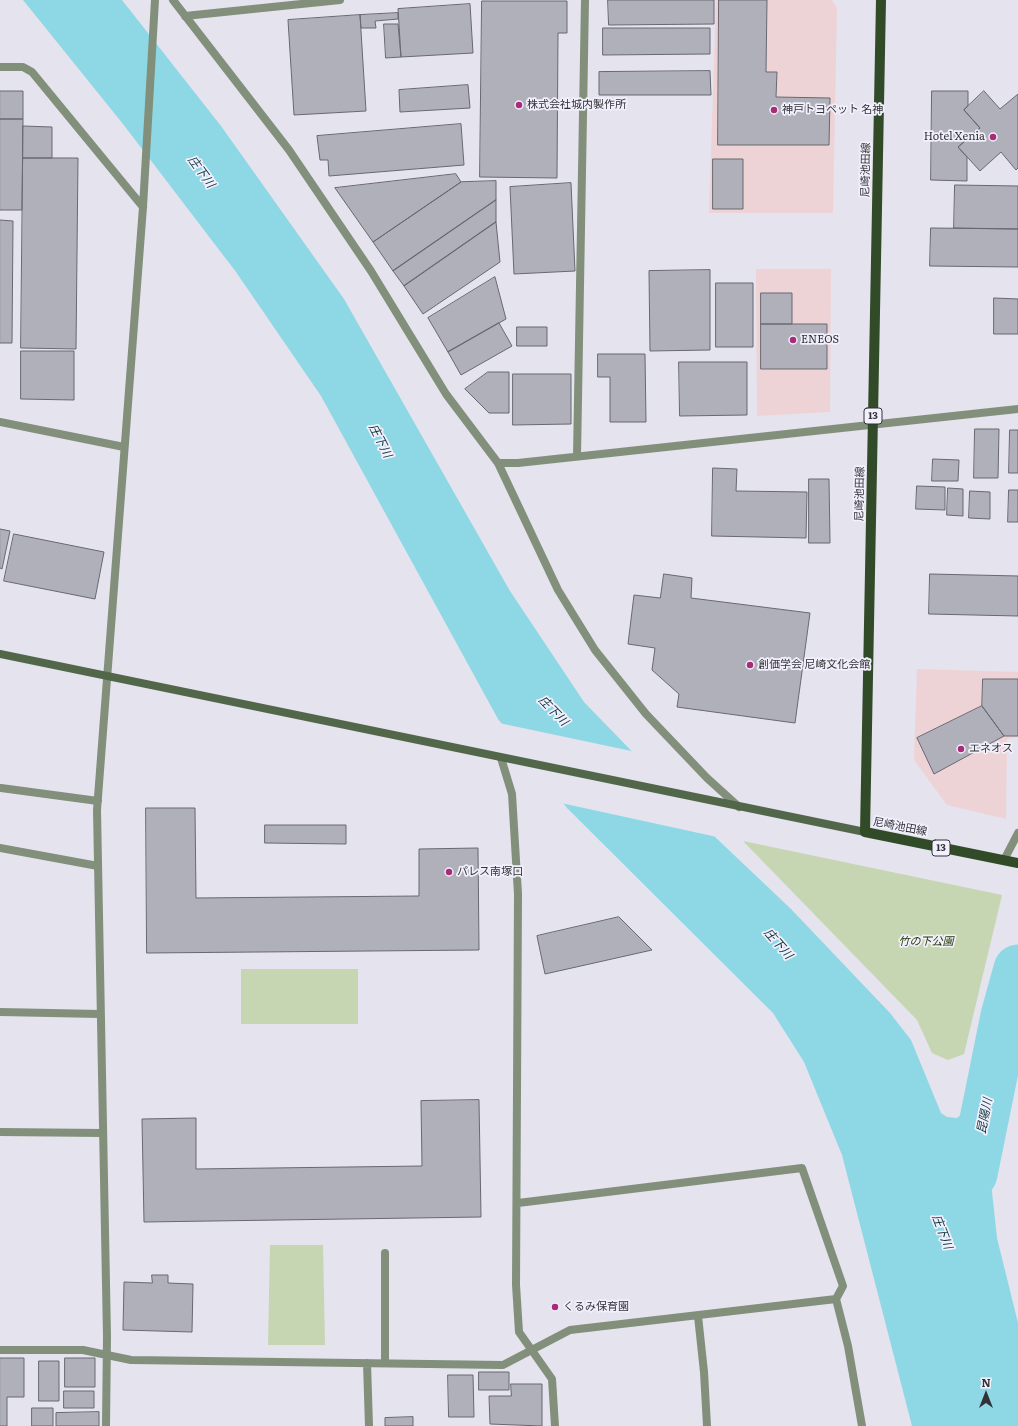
<!DOCTYPE html>
<meta charset="utf-8">
<style>
body{margin:0}
#map{position:relative;width:1018px;height:1426px;overflow:hidden;background:#e4e3ee;font-family:Literata,serif}
canvas{display:block}
.north{position:absolute;left:966px;top:1374px;width:40px;height:40px;-webkit-text-stroke:3px #f1f0fc;paint-order:stroke;rotate:0deg;font-size:11px;font-weight:700;line-height:16px;text-align:center;color:#323236}
.north::after{content:'';display:block;margin:auto;width:14px;height:18px;background:#323236;clip-path:polygon(50% 0,100% 100%,50% 72%,0 100%)}
</style>
<div id="map">
<canvas width="1018" height="1426"></canvas>
<div class="north">N</div>
</div>
<script>
const context = document.querySelector('canvas').getContext('2d');
context.lineJoin = 'round';
function fillPath(path, color) { context.fillStyle = color; context.fill(path, 'evenodd'); }
function strokePath(path, color, width, dash) { context.strokeStyle = color; context.lineWidth = width; context.lineCap = dash ? 'butt' : 'round'; context.setLineDash(dash || []); context.stroke(path); }
function drawText(font, color, halo, rows, align = 'center') {
  context.font = font + ' Literata,"Noto Sans JP",serif'; context.lineWidth = 3.5; context.setLineDash([]); context.textBaseline = 'middle'; context.strokeStyle = halo; context.fillStyle = color; for (const [text, x, y, turn = 0] of rows) {
    context.save(); context.translate(x, y); context.rotate((+turn || 0) * Math.PI / 180); context.textAlign = isNaN(turn) ? turn : align; if (halo) context.strokeText(text, 0, 0); context.fillText(text, 0, 0); context.restore();
  }
}
const commercial = new Path2D(`
 M 716,0 L 832,0 L 837,8 L 833,213 L 709,213 Z
 M 756,269 L 831,269 L 830,412 L 757,416 Z
 M 917,669 L 1018,672 L 1018,737 L 1007,739 L 1006,819 L 947,805 L 914,760 Z`);
const green = new Path2D(`
 M 743,841 L 1002,895 L 964,1054 L 948,1060 L 932,1053 L 917,1020 Z
 M 241,969 L 358,969 L 358,1024 L 241,1024 Z
 M 270,1245 L 323,1245 L 325,1345 L 268,1345 Z`);
const water = new Path2D(`
 M 23,0 L 122,0 L 221,126 L 344,299 L 510,591 L 584,702 L 714,836 L 791,909 L 890,1013 L 911,1040 L 941,1113 L 947,1117 L 957,1118 L 963,1113 L 968,1105 L 996,1108 L 989,1164 L 997,1238 L 1018,1323 L 1018,1426 L 912,1426 L 842,1155 L 804,1062 L 773,1013 L 567,808 L 498,719 L 321,396 L 236,272 L 123,124 Z`);
const pier = new Path2D(`
 M 499,723 L 636,752 L 717,837 L 561,803 Z`);
const river = new Path2D(`
 M 973,1174 L 1005,1016 L 1018,969`);
const building = new Path2D(`
 M 608,0 L 714,0 L 714,24 L 609,25 Z
 M 719,0 L 767,0 L 766,72 L 777,72 L 776,97 L 830,98 L 829,145 L 718,145 Z
 M 482,1 L 567,1 L 567,33 L 558,33 L 557,178 L 480,177 Z
 M 470,4 L 473,53 L 401,57 L 398,9 Z
 M 398,13 L 398,19 L 375,21 L 376,28 L 361,28 L 360,15 Z
 M 360,15 L 366,111 L 294,115 L 288,20 Z
 M 384,24 L 398,24 L 401,57 L 386,58 Z
 M 603,28 L 710,28 L 710,54 L 603,55 Z
 M 710,71 L 711,95 L 599,95 L 599,72 Z
 M 468,85 L 470,108 L 400,112 L 399,90 Z
 M 0,91 L 23,91 L 23,119 L 0,119 Z
 M 932,91 L 968,91 L 968,106 L 964,110 L 980,128 L 958,147 L 967,157 L 967,181 L 931,180 Z
 M 984,91 L 1000,109 L 1018,94 L 1018,168 L 1016,170 L 1001,152 L 980,171 L 958,147 L 980,128 L 964,110 Z
 M 0,119 L 23,119 L 22,210 L 0,210 Z
 M 461,124 L 464,165 L 329,176 L 328,160 L 320,160 L 317,136 Z
 M 23,126 L 52,127 L 52,158 L 23,158 Z
 M 23,158 L 78,158 L 76,349 L 21,348 Z
 M 713,159 L 743,159 L 743,209 L 713,209 Z
 M 456,174 L 461,182 L 373,242 L 335,188 Z
 M 496,181 L 496,200 L 393,271 L 373,242 L 461,182 Z
 M 571,183 L 575,271 L 514,274 L 510,187 Z
 M 955,185 L 1018,186 L 1018,229 L 954,228 Z
 M 496,200 L 496,222 L 404,286 L 393,271 Z
 M 0,220 L 13,221 L 12,343 L 0,343 Z
 M 496,222 L 500,262 L 423,314 L 404,286 Z
 M 931,228 L 1018,229 L 1018,267 L 930,266 Z
 M 710,270 L 710,350 L 650,351 L 649,271 Z
 M 495,277 L 506,319 L 448,352 L 428,318 Z
 M 716,283 L 753,283 L 753,347 L 716,347 Z
 M 761,293 L 792,293 L 792,324 L 761,324 Z
 M 994,298 L 1018,299 L 1018,334 L 994,334 Z
 M 499,323 L 512,346 L 461,375 L 448,352 Z
 M 761,324 L 827,324 L 827,369 L 761,369 Z
 M 517,327 L 547,327 L 547,346 L 517,346 Z
 M 21,351 L 74,351 L 74,400 L 21,399 Z
 M 598,354 L 645,354 L 646,422 L 610,422 L 610,377 L 598,377 Z
 M 679,362 L 747,362 L 747,415 L 680,416 Z
 M 488,372 L 509,372 L 509,413 L 489,413 L 465,389 Z
 M 513,374 L 571,374 L 571,424 L 513,425 Z
 M 975,429 L 999,429 L 998,478 L 974,478 Z
 M 1010,430 L 1018,430 L 1018,473 L 1009,473 Z
 M 933,459 L 959,460 L 958,481 L 932,481 Z
 M 713,468 L 737,469 L 736,491 L 807,492 L 806,538 L 712,536 Z
 M 809,479 L 829,479 L 830,543 L 809,543 Z
 M 917,486 L 945,487 L 945,510 L 916,509 Z
 M 948,488 L 963,489 L 963,516 L 947,515 Z
 M 1009,490 L 1018,490 L 1018,522 L 1008,522 Z
 M 970,491 L 990,492 L 990,519 L 969,518 Z
 M 0,529 L 10,531 L 2,569 L 0,568 Z
 M 14,534 L 104,552 L 95,599 L 4,581 Z
 M 664,574 L 692,578 L 691,598 L 810,613 L 795,723 L 677,707 L 679,694 L 652,670 L 655,648 L 628,644 L 634,595 L 660,598 Z
 M 930,574 L 1018,576 L 1018,616 L 929,614 Z
 M 983,679 L 1018,679 L 1018,736 L 1004,736 L 982,706 Z
 M 982,706 L 1004,736 L 934,774 L 917,738 Z
 M 146,808 L 195,808 L 196,898 L 419,896 L 419,849 L 478,848 L 479,950 L 147,953 Z
 M 265,825 L 346,825 L 346,844 L 265,843 Z
 M 619,917 L 652,950 L 545,974 L 537,936 Z
 M 479,1100 L 481,1217 L 144,1222 L 142,1119 L 196,1118 L 196,1169 L 422,1166 L 421,1101 Z
 M 152,1275 L 168,1275 L 168,1283 L 193,1284 L 192,1332 L 123,1330 L 124,1282 L 152,1283 Z
 M 0,1358 L 24,1358 L 24,1397 L 7,1397 L 7,1426 L 0,1426 Z
 M 65,1358 L 95,1358 L 95,1387 L 65,1387 Z
 M 39,1361 L 59,1361 L 59,1401 L 39,1401 Z
 M 479,1372 L 509,1372 L 509,1390 L 479,1390 Z
 M 448,1375 L 473,1375 L 474,1417 L 449,1417 Z
 M 511,1384 L 542,1384 L 542,1426 L 490,1424 L 489,1396 L 511,1396 Z
 M 64,1391 L 94,1391 L 94,1408 L 64,1408 Z
 M 32,1408 L 53,1408 L 53,1426 L 32,1426 Z
 M 99,1412 L 99,1426 L 56,1426 L 56,1413 Z
 M 413,1417 L 413,1426 L 385,1426 L 385,1418 Z`);
const lane = new Path2D(`
 M 0,1132 L 103,1133
 M 385,1253 L 385,1363`);
const street = new Path2D(`
 M 173,0 L 289,150 L 371,271 L 446,394 L 498,463 L 558,590 L 595,650 L 646,714 L 707,778 L 739,807
 M 185,16 L 340,0
 M 0,67 L 23,67 L 32,72 L 143,207
 M 0,422 L 124,447
 M 577,456 L 585,0
 M 498,463 L 518,463 L 1018,409
 M 501,758 L 512,794 L 518,894 L 516,1285 L 519,1332 L 552,1379 L 555,1426
 M 1,788 L 98,801
 M 0,848 L 98,866
 M 1004,860 L 1018,833
 M 0,1012 L 100,1014
 M 518,1203 L 802,1168 L 843,1286 L 836,1299 L 848,1346 L 862,1426
 M 698,1316 L 704,1372 L 707,1426
 M 0,1350 L 83,1350 L 131,1360 L 503,1365 L 570,1330 L 836,1299
 M 367,1363 L 369,1426
 M 106,1426 L 107,1336 L 97,810 L 143,207 L 155,0`);
const secondary = new Path2D(`
 M 0,654 L 865,832`);
const primary = new Path2D(`
 M 881,0 L 865,832 L 1018,863`);
const markers = [
 [519,105,4,"#aa2b7a"],
 [774,110,4,"#aa2b7a"],
 [993,137,4,"#aa2b7a"],
 [793,340,4,"#aa2b7a"],
 [750,665,4,"#aa2b7a"],
 [961,749,4,"#aa2b7a"],
 [449,872,4,"#aa2b7a"],
 [555,1307,4,"#aa2b7a"]
];
const shields = [
 [873,416,18],
 [941,848,18]
];
const shieldNames = [
 ["13",873,416],
 ["13",941,848]
];
const poiNames = [
 ["株式会社城内製作所",527,105],
 ["神戸トヨペット 名神",782,110],
 ["Hotel Xenia",985,137,"right"],
 ["ENEOS",801,340],
 ["創価学会 尼崎文化会館",758,665],
 ["エネオス",969,749],
 ["パレス南塚口",457,872],
 ["くるみ保育園",563,1307]
];
const streetNames = [
 ["尼崎池田線",866,170,-89],
 ["尼崎池田線",860,494,-89],
 ["尼崎池田線",900,827,11]
];
const parkNames = [
 ["竹の下公園",926,942]
];
const waterNames = [
 ["庄下川",201,172,54],
 ["庄下川",380,441,63],
 ["庄下川",553,711,46],
 ["庄下川",778,944,49],
 ["昆陽川",985,1116,-79],
 ["庄下川",942,1232,69]
];
fillPath(commercial, '#eed3d6');
fillPath(green, '#c6d6b2');
fillPath(water, '#8ed8e5');
fillPath(pier, '#e4e3ee');
strokePath(river, '#8ed8e5', 49);
fillPath(building, '#b0b0ba');
strokePath(building, '#686871', 1);
strokePath(lane, '#818f7b', 8);
strokePath(street, '#818f7b', 8);
strokePath(secondary, '#52664a', 8);
strokePath(primary, '#314a27', 10);
for (const [x, y, r, color] of markers) { const dot = new Path2D(); dot.arc(x, y, r, 0, 2 * Math.PI); context.fillStyle = color; context.fill(dot); strokePath(dot, '#f1f0fc', 1.5); }
for (const [x, y, w] of shields) { const box = new Path2D(); box.roundRect(x - w / 2, y - 8, w, 16, 3); context.fillStyle = '#f1f0fc'; context.fill(box); strokePath(box, '#323236', 1); }
drawText('bold 10px', '#323236', null, shieldNames);
drawText('11px', '#323236', '#f1f0fc', poiNames, 'left');
drawText('11px', '#323236', '#f1f0fc', streetNames);
drawText('italic 11px', '#253800', '#f1f0fc', parkNames);
drawText('italic 12px', '#0f343a', '#f1f0fc', waterNames);
</script>
